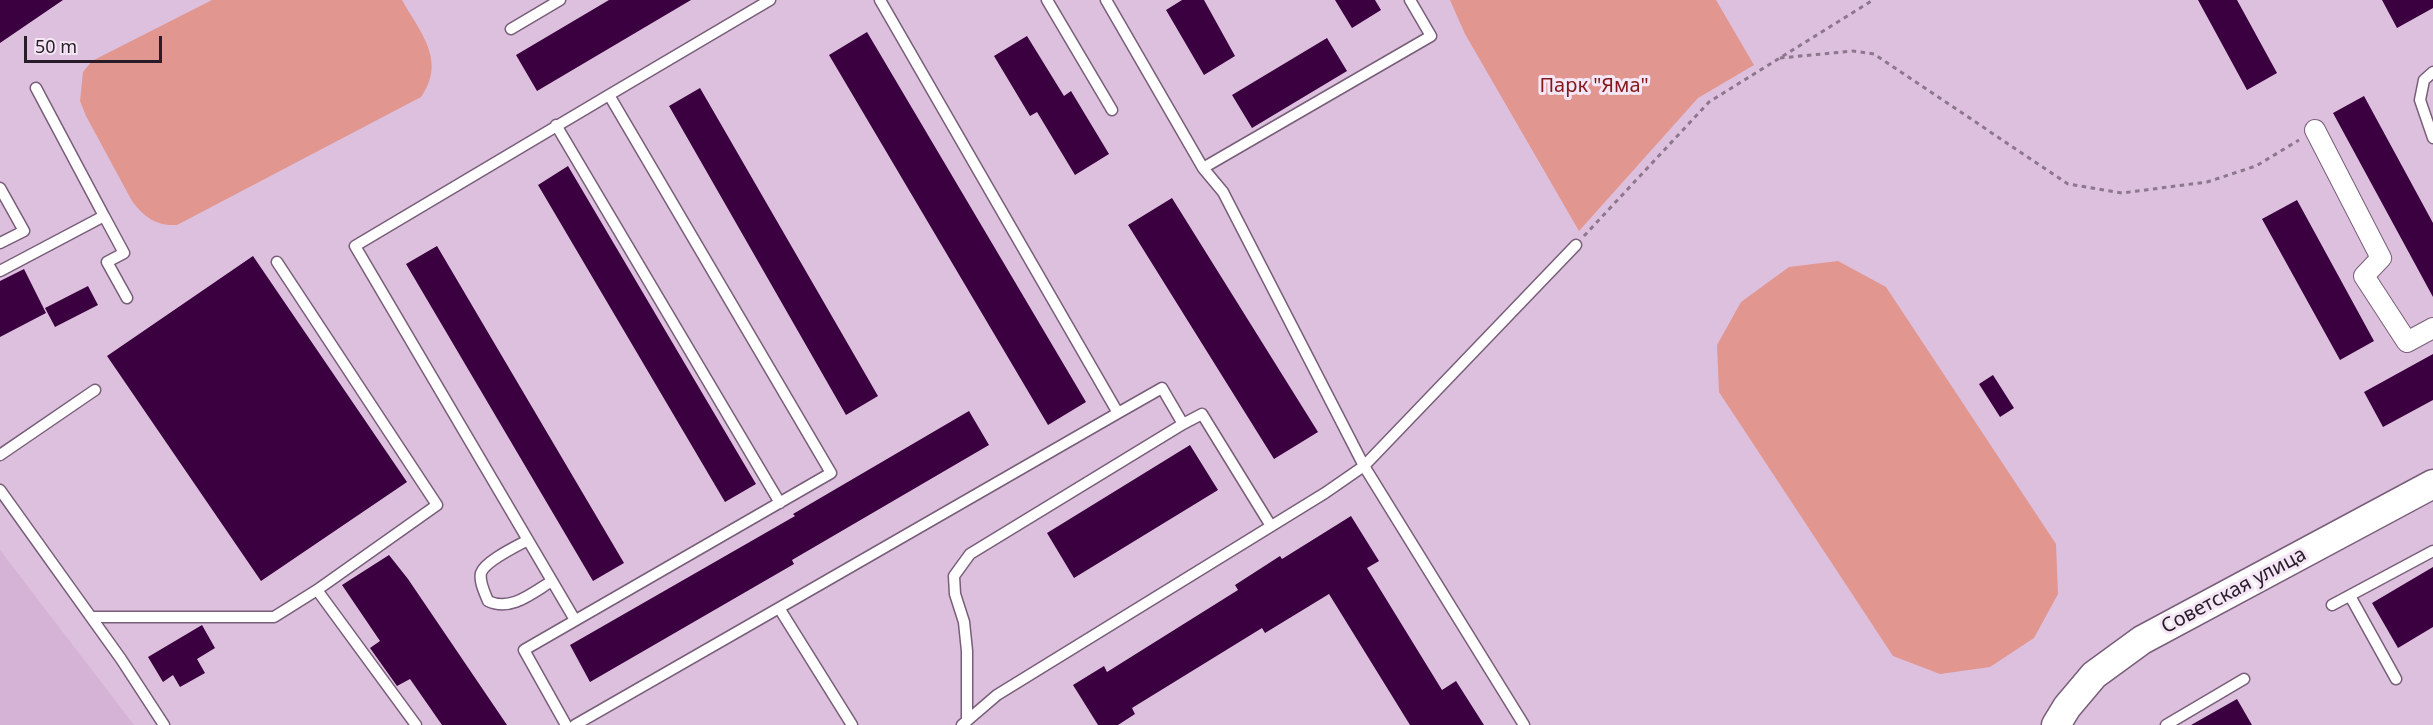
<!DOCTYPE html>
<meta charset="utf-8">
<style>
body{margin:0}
#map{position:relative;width:2433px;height:725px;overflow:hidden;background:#ddc0de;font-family:"Noto Sans",sans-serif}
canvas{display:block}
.scale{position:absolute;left:24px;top:36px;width:138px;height:27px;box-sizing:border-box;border:3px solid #271c27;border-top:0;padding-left:8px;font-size:18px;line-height:21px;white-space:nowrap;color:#271c27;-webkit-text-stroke:4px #f5e6f5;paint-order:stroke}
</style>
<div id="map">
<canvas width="2433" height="725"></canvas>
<div class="scale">50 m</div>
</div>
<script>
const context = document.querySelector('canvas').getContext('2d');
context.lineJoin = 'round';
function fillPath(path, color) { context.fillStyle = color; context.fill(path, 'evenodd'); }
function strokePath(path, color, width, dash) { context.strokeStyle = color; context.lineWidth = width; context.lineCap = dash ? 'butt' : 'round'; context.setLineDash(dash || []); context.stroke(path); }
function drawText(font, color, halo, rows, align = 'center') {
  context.font = font + ' "Noto Sans",sans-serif'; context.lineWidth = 6; context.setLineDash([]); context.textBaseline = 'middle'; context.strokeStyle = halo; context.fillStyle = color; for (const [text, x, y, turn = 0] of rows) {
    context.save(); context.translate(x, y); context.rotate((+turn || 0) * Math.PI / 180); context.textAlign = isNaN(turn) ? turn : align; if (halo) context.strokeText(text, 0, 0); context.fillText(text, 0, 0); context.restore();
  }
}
const built = new Path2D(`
 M 0,550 L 134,725 L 0,725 Z`);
const green = new Path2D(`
 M 212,0 L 402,0 C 420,32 447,61 421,97 L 177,225 C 156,226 144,217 132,201 L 86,116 L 80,101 L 83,72 L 92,61 Z
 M 1450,0 L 1716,0 L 1754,65 L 1698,98 L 1579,231 L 1465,34 Z
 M 1838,261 L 1886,287 L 2056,544 L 2058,594 L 2034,638 L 1990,667 L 1940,674 L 1893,656 L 1719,392 L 1717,345 L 1741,302 L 1789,267 Z`);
const building = new Path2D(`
 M 0,0 L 63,0 L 0,43 Z
 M 609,0 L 691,0 L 537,91 L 516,55 Z
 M 1182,0 L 1204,0 L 1235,56 L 1204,75 L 1166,10 Z
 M 1335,0 L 1375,0 L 1381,10 L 1352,28 Z
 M 2198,0 L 2237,0 L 2277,73 L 2247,90 Z
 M 2382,0 L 2433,0 L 2433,8 L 2397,28 Z
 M 867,32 L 1086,402 L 1048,425 L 829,55 Z
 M 1027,36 L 1064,96 L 1071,91 L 1109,154 L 1075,175 L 1037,112 L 1030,116 L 994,56 Z
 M 1327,38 L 1347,71 L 1252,128 L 1232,95 Z
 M 700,88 L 878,396 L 846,415 L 669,106 Z
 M 2364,96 L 2433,223 L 2433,297 L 2333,113 Z
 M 568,166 L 756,484 L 725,502 L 538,185 Z
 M 1172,198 L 1318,432 L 1274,459 L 1128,225 Z
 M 2297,200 L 2374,341 L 2340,360 L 2262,219 Z
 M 437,246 L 624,563 L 593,581 L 406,264 Z
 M 253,256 L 407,482 L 261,581 L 107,356 Z
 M 24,269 L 46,313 L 0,337 L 0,281 Z
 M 88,286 L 98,305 L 55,327 L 45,308 Z
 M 2433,354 L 2433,400 L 2383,427 L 2364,392 Z
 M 1993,375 L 2014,408 L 2000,417 L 1979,384 Z
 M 969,411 L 989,445 L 792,560 L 794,564 L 590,682 L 570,645 L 795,516 L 793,514 Z
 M 1190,445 L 1218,490 L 1074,578 L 1047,533 Z
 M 1351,516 L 1379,561 L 1367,568 L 1442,690 L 1456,681 L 1484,725 L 1410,725 L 1329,594 L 1265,633 L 1262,628 L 1132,708 L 1135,714 L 1118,725 L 1098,725 L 1073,685 L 1104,666 L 1107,672 L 1238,590 L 1235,585 L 1280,556 L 1282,559 Z
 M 389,555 L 408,579 L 507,725 L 442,725 L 410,679 L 397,686 L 370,648 L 380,641 L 342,585 Z
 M 2433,567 L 2433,627 L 2398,648 L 2372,603 Z
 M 202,625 L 215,648 L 197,659 L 205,673 L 180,687 L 173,675 L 163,682 L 148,657 Z
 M 2237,699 L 2252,725 L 2191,725 Z`);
const path = new Path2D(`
 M 1780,58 L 1853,51 L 1874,54 L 2068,184 L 2122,193 L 2207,182 L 2256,166 L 2299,140
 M 1584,236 L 1709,102 L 1873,0`);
const lane = new Path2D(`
 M 1047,0 L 1112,110
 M 1106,0 L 1203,168 L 1431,36 L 1410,0
 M 511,29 L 560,0
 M 2433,72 L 2424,80 L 2420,100 L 2433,138
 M 556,125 L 780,503
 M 1203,168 L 1223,192 L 1364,466 L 1524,725
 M 0,188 L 24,231 L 0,243
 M 104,216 L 124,253 L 107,262 L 127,298
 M 0,271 L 104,216 L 36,88
 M 1118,413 L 1162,388 L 1183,424 L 1202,414 L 1271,526
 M 0,455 L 95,390
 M 0,490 L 121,659 L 164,725
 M 528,540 C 517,546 485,561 481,573 C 479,582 485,593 488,601 C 511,612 532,593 552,581
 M 317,590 L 416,725
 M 2350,596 L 2396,679
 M 2332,605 L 2433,551
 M 779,608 L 1118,413 L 880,0
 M 91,617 L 274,617 L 317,590 L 437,505 L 277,262
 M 575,620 L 355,246 L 609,95
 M 967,721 L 967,651 L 964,622 L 955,594 L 954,576 L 970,554 L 1183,424
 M 566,725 L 524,650 L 831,473 L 609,95 L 770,0
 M 575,725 L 779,608 L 852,725
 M 962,725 L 997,695 L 1325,493 L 1364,466 L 1576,245
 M 2166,725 L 2244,679`);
const street = new Path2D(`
 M 2315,130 L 2381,258 L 2364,276 L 2407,342 L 2433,328`);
const secondary = new Path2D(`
 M 2056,725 L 2067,707 L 2094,675 L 2142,640 L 2433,484`);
const parkNames = [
 ["Парк \"Яма\"",1594,86]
];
const streetNames = [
 ["Советская улица",2234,591,-28]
];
fillPath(built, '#d5b3d6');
fillPath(green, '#e1968f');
fillPath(building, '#3b003f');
strokePath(lane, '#785e79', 13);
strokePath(street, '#785e79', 22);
strokePath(secondary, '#785e79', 31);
strokePath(path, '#8c778d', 3, [4.5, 4.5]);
strokePath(lane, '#fff', 10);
strokePath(street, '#fff', 20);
strokePath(secondary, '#fff', 28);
drawText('20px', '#83181b', '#f5e6f5', parkNames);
drawText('20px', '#271c27', '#f5e6f5', streetNames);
</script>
